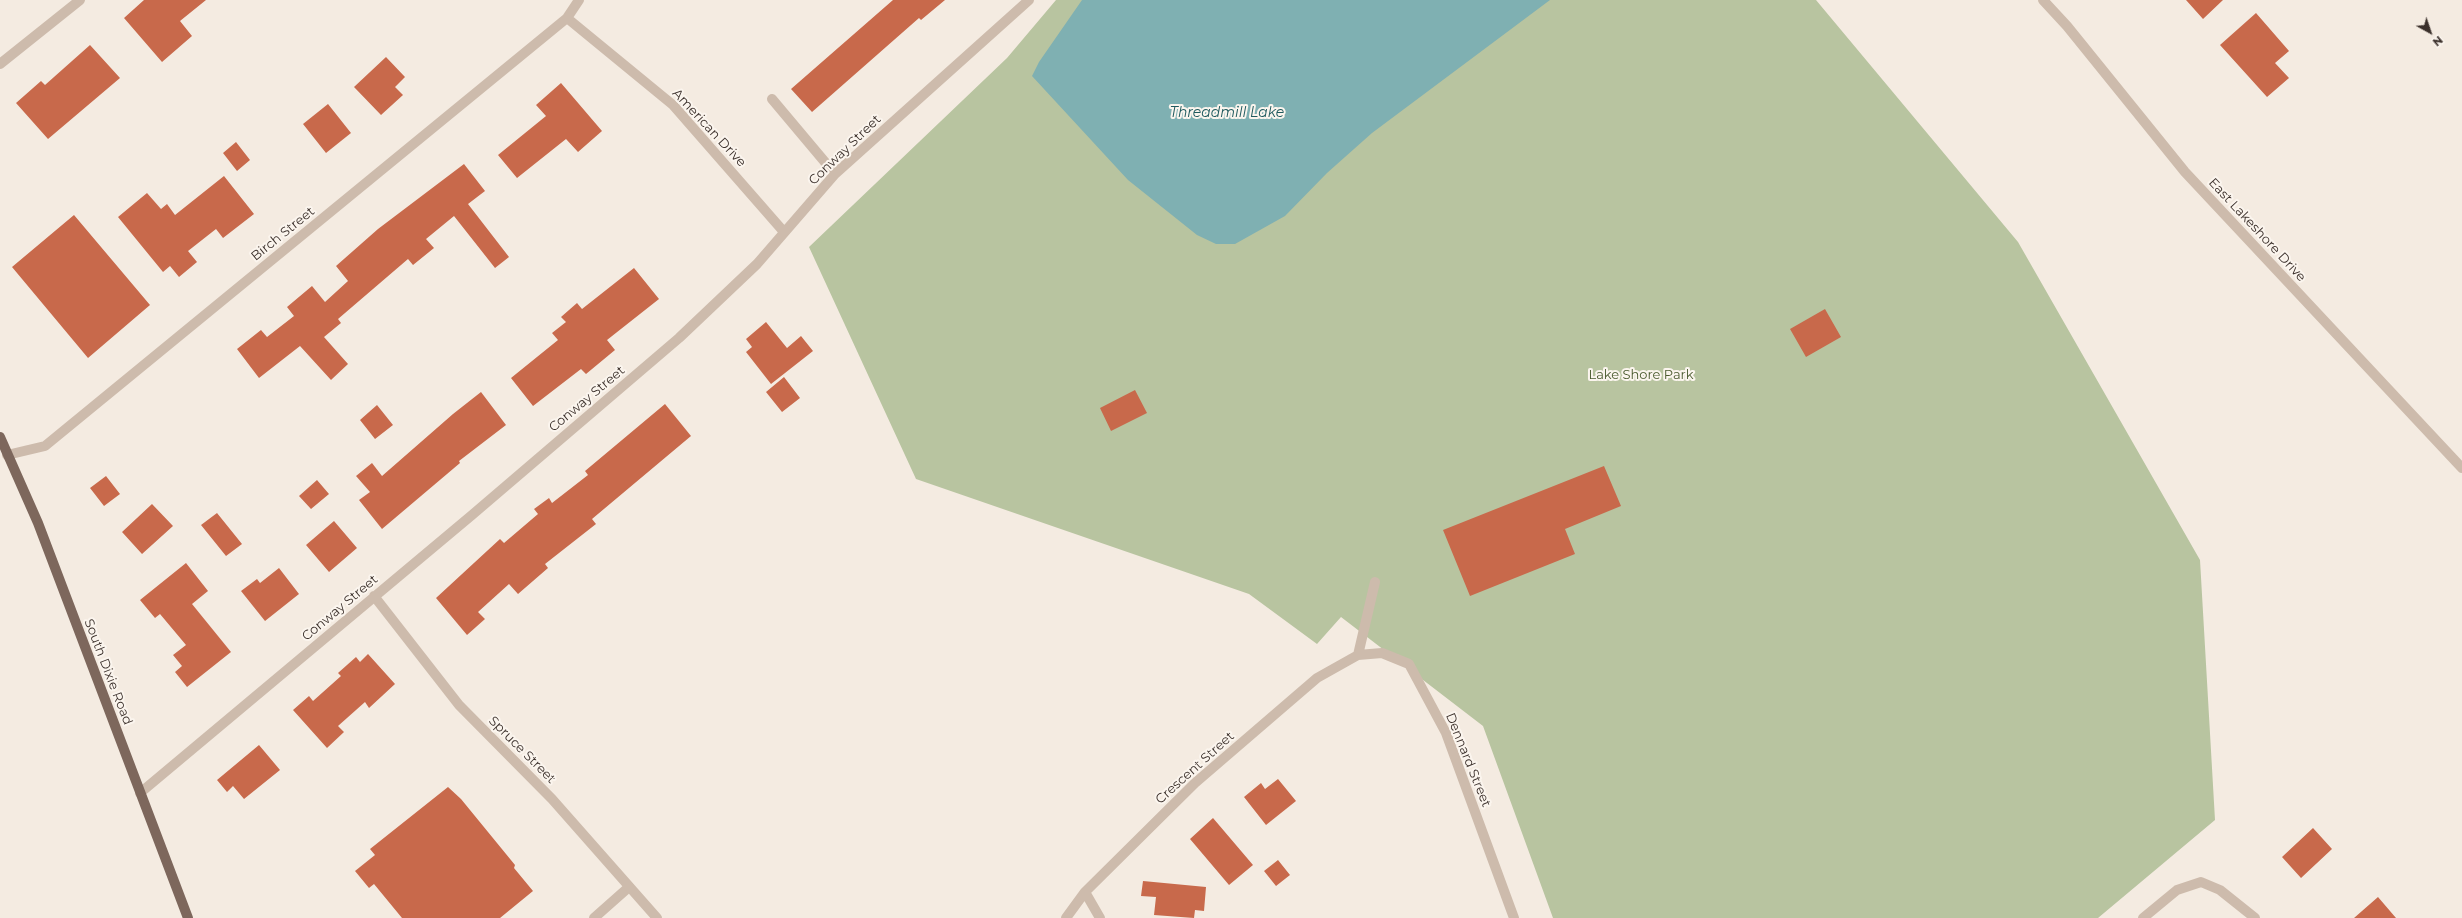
<!DOCTYPE html>
<style>
body{margin:0}
#map{position:relative;width:2462px;height:918px;overflow:hidden;background:#f4ebe1;font-family:Montserrat,sans-serif}
canvas{display:block}
.north{position:absolute;left:2410px;top:12px;width:40px;height:40px;-webkit-text-stroke:3px #fbf5ee;paint-order:stroke;rotate:140deg;font-size:11px;font-weight:700;line-height:16px;text-align:center;color:#3b302b}
.north::after{content:'';display:block;margin:auto;width:14px;height:18px;background:#3b302b;clip-path:polygon(50% 0,100% 100%,50% 72%,0 100%)}
</style>
<div id="map">
<canvas width="2462" height="918"></canvas>
<div class="north">N</div>
</div>
<script>
const context = document.querySelector('canvas').getContext('2d');
context.lineJoin = 'round';
function fillPath(path, color) { context.fillStyle = color; context.fill(path, 'evenodd'); }
function strokePath(path, color, width, dash) { context.strokeStyle = color; context.lineWidth = width; context.lineCap = dash ? 'butt' : 'round'; context.setLineDash(dash || []); context.stroke(path); }
function drawText(font, color, halo, rows, align = 'center') {
  context.font = font + ' Montserrat,sans-serif'; context.lineWidth = 4; context.setLineDash([]); context.textBaseline = 'middle'; context.strokeStyle = halo; context.fillStyle = color; for (const [text, x, y, turn = 0] of rows) {
    context.save(); context.translate(x, y); context.rotate((+turn || 0) * Math.PI / 180); context.textAlign = isNaN(turn) ? turn : align; if (halo) context.strokeText(text, 0, 0); context.fillText(text, 0, 0); context.restore();
  }
}
const green = new Path2D(`
 M 1056,0 L 1816,0 L 2018,242 L 2200,560 L 2215,820 L 2098,918 L 1553,918 L 1483,726 L 1341,617 L 1317,644 L 1249,594 L 916,479 L 809,247 L 1007,58 Z`);
const water = new Path2D(`
 M 1082,0 L 1550,0 L 1372,133 L 1327,173 L 1285,216 L 1235,244 L 1216,244 L 1197,235 L 1128,180 L 1032,76 L 1039,62 Z`);
const building = new Path2D(`
 M 144,0 L 206,0 L 180,21 L 192,36 L 162,62 L 124,18 Z
 M 893,0 L 945,0 L 921,20 L 919,18 L 812,112 L 791,89 Z
 M 2186,0 L 2223,0 L 2203,19 Z
 M 2256,13 L 2289,51 L 2275,63 L 2289,78 L 2267,97 L 2220,45 Z
 M 90,45 L 120,78 L 48,139 L 16,103 L 41,81 L 45,85 Z
 M 386,57 L 405,77 L 395,87 L 403,95 L 381,115 L 354,87 Z
 M 561,83 L 602,131 L 578,152 L 566,139 L 517,178 L 498,155 L 546,116 L 536,105 Z
 M 328,104 L 351,133 L 326,153 L 303,124 Z
 M 236,142 L 250,160 L 237,171 L 223,153 Z
 M 464,164 L 485,191 L 468,204 L 509,257 L 495,268 L 454,216 L 426,239 L 434,248 L 413,265 L 408,259 L 338,319 L 341,323 L 324,337 L 348,364 L 331,380 L 300,346 L 259,378 L 237,349 L 261,330 L 267,337 L 294,316 L 287,307 L 312,286 L 325,302 L 348,281 L 336,266 L 378,229 Z
 M 224,176 L 254,214 L 223,238 L 216,229 L 188,251 L 197,262 L 179,277 L 170,266 L 163,272 L 118,217 L 147,193 L 161,209 L 167,204 L 175,215 Z
 M 74,215 L 150,305 L 88,358 L 12,267 Z
 M 634,268 L 659,299 L 607,340 L 615,350 L 586,374 L 581,369 L 533,406 L 511,378 L 558,340 L 552,333 L 566,322 L 561,317 L 577,303 L 582,309 Z
 M 1825,309 L 1841,337 L 1806,357 L 1790,329 Z
 M 766,322 L 787,348 L 801,336 L 813,351 L 771,384 L 746,352 L 752,347 L 746,339 Z
 M 784,377 L 800,398 L 782,412 L 766,392 Z
 M 1135,390 L 1147,413 L 1111,431 L 1100,408 Z
 M 481,392 L 506,425 L 459,461 L 460,463 L 382,529 L 359,500 L 370,492 L 356,476 L 372,463 L 382,476 L 453,414 Z
 M 665,404 L 691,436 L 592,519 L 596,524 L 545,564 L 548,568 L 518,594 L 509,584 L 478,612 L 485,619 L 467,635 L 436,598 L 500,539 L 504,543 L 538,514 L 534,509 L 549,498 L 552,503 L 588,475 L 585,471 Z
 M 377,405 L 393,425 L 375,439 L 360,420 Z
 M 1604,466 L 1621,506 L 1565,529 L 1575,554 L 1470,596 L 1443,530 Z
 M 106,476 L 120,494 L 104,506 L 90,488 Z
 M 317,480 L 329,494 L 311,509 L 299,496 Z
 M 152,504 L 173,526 L 142,554 L 122,532 Z
 M 217,513 L 242,544 L 226,556 L 201,525 Z
 M 334,521 L 357,548 L 329,572 L 306,545 Z
 M 186,563 L 208,591 L 192,604 L 231,652 L 187,687 L 175,672 L 182,666 L 173,655 L 186,645 L 160,614 L 155,618 L 140,600 Z
 M 279,568 L 299,594 L 265,621 L 241,591 L 257,579 L 260,583 Z
 M 368,654 L 395,684 L 369,708 L 365,702 L 338,726 L 344,732 L 327,748 L 293,710 L 309,696 L 313,701 L 341,676 L 338,673 L 356,657 L 360,662 Z
 M 259,745 L 280,770 L 244,799 L 233,786 L 227,792 L 217,780 Z
 M 1278,779 L 1296,801 L 1266,825 L 1244,797 L 1261,783 L 1265,789 Z
 M 448,787 L 461,799 L 515,865 L 514,868 L 533,891 L 500,918 L 402,918 L 374,884 L 369,888 L 355,871 L 375,855 L 370,849 Z
 M 1213,818 L 1253,865 L 1229,885 L 1190,839 Z
 M 2313,828 L 2332,849 L 2301,878 L 2282,857 Z
 M 1278,860 L 1290,875 L 1276,886 L 1264,871 Z
 M 1143,881 L 1206,887 L 1204,911 L 1195,910 L 1194,918 L 1154,915 L 1156,897 L 1141,896 Z
 M 2378,897 L 2396,918 L 2354,918 Z`);
const service = new Path2D(`
 M 594,918 L 629,887`);
const minor = new Path2D(`
 M 579,0 L 567,18 L 673,105 L 784,232
 M 2043,0 L 2067,26 L 2185,172 L 2462,468
 M 0,64 L 80,0
 M 772,99 L 835,174
 M 7,455 L 45,446 L 567,18
 M 374,596 L 459,705 L 552,799 L 657,918
 M 1358,655 L 1375,582
 M 140,793 L 472,515 L 679,338 L 757,264 L 835,174 L 1029,0
 M 1085,892 L 1100,918
 M 1066,918 L 1085,892 L 1195,783 L 1317,678 L 1358,655 L 1382,653 L 1409,664 L 1446,733 L 1514,918
 M 2143,918 L 2177,890 L 2201,882 L 2220,890 L 2255,918`);
const primary = new Path2D(`
 M 0,437 L 38,523 L 188,918`);
const streetNames = [
 ["American Drive",709,128,47],
 ["Conway Street",845,150,-44],
 ["East Lakeshore Drive",2257,230,47],
 ["Birch Street",283,234,-39],
 ["Conway Street",587,399,-40],
 ["Conway Street",340,608,-40],
 ["South Dixie Road",108,672,69],
 ["Spruce Street",522,750,45],
 ["Dennard Street",1468,760,68],
 ["Crescent Street",1195,768,-42]
];
const parkNames = [
 ["Lake Shore Park",1641,375]
];
const waterNames = [
 ["Threadmill Lake",1227,113]
];
fillPath(green, '#b8c4a0');
fillPath(water, '#7fb0b2');
fillPath(building, '#c8694b');
strokePath(service, '#cdbbac', 10);
strokePath(minor, '#cdbbac', 10);
strokePath(primary, '#7d675c', 10);
drawText('13px', '#3b302b', '#fbf5ee', streetNames);
drawText('13px', '#4a5a2e', '#fbf5ee', parkNames);
drawText('italic 14px', '#1f5a5e', '#fbf5ee', waterNames);
</script>
